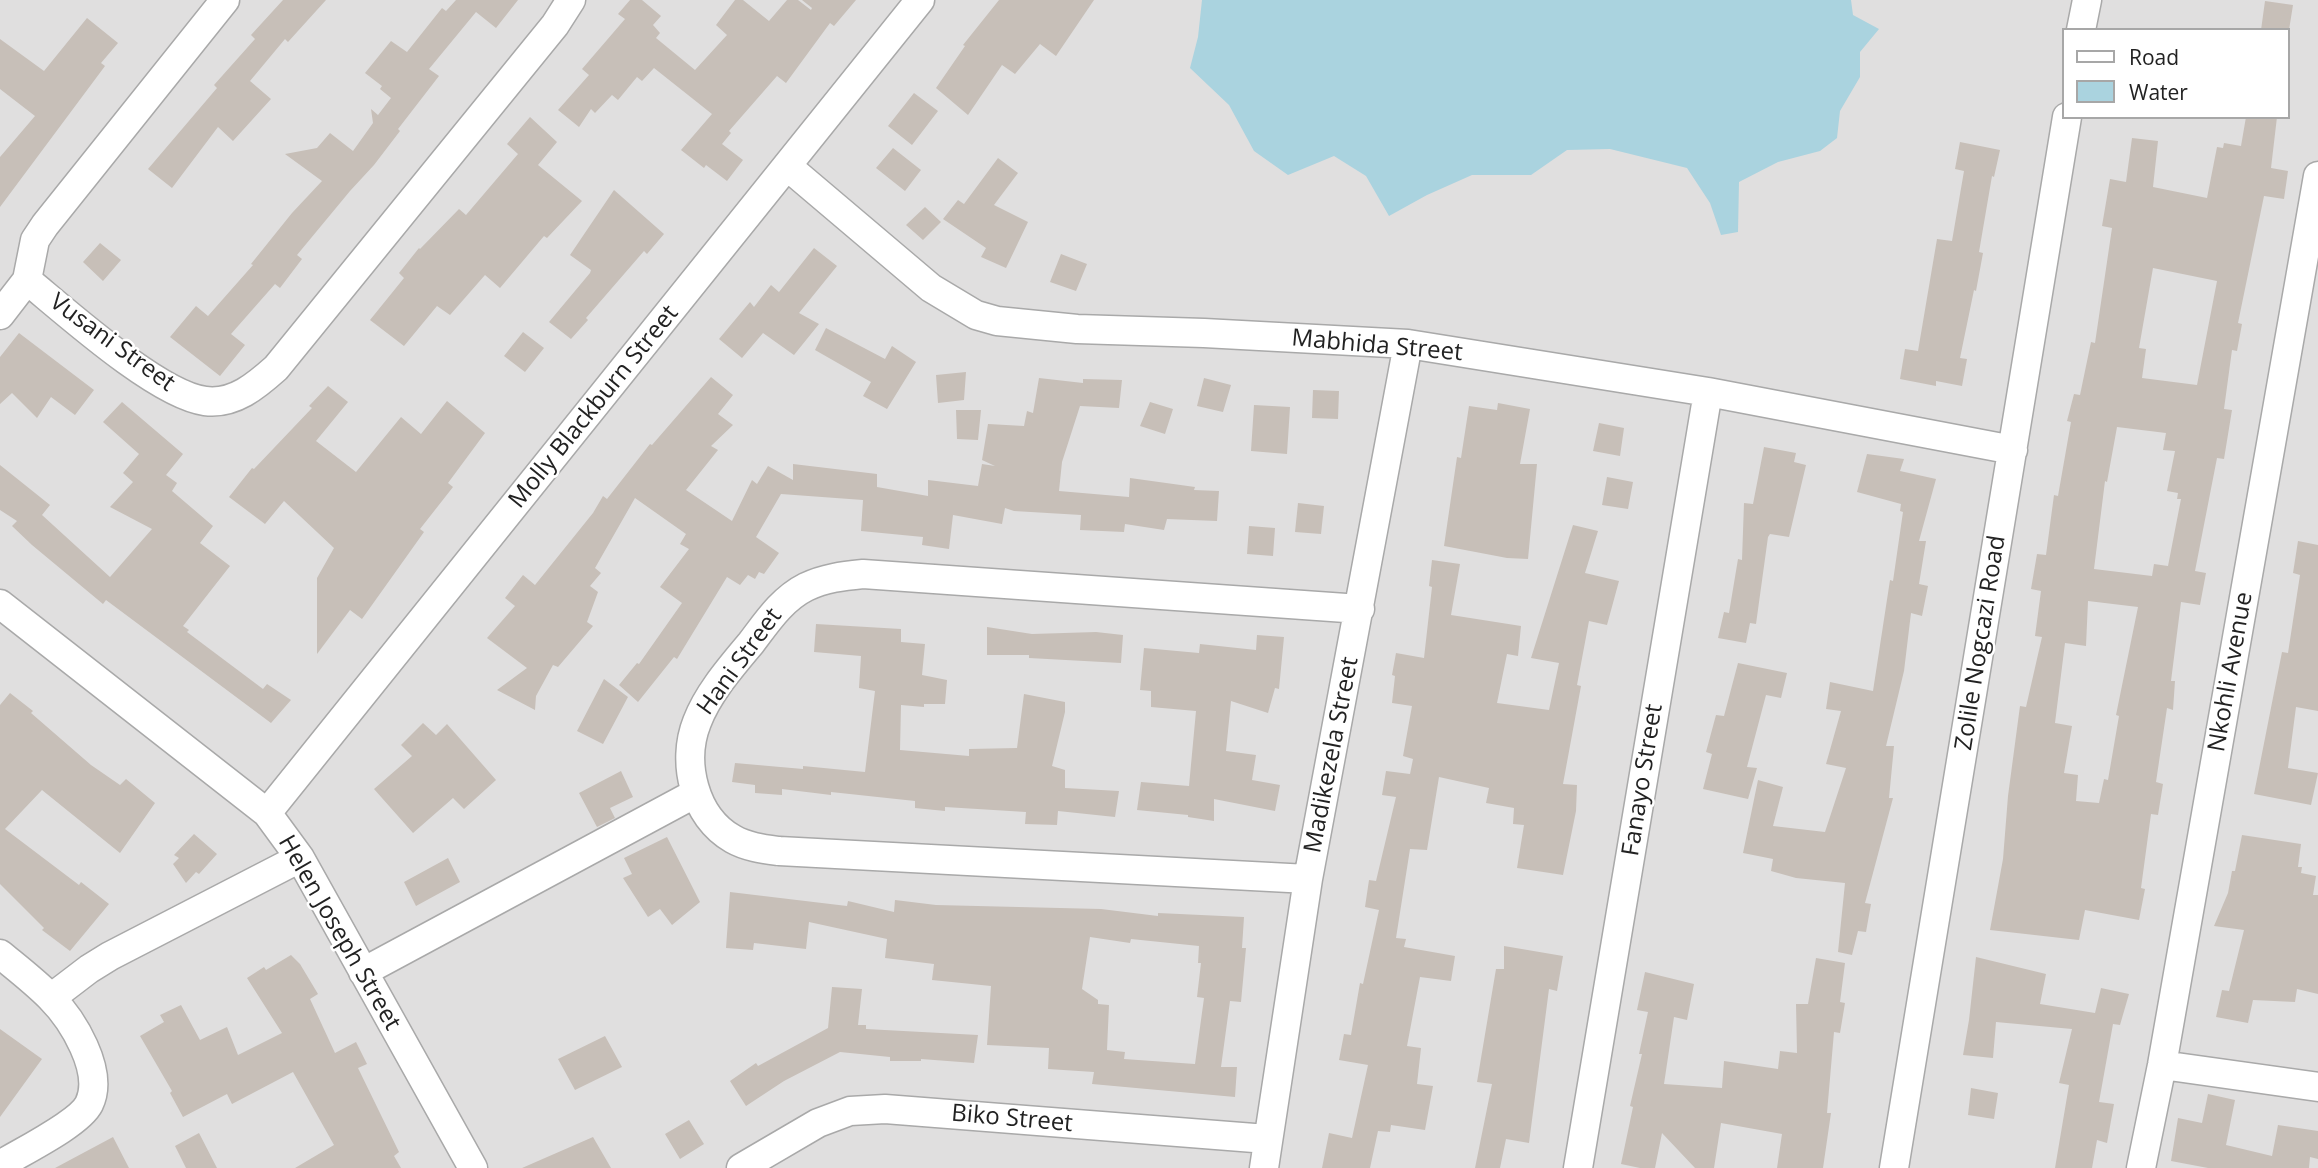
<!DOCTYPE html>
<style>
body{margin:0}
#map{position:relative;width:2318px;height:1168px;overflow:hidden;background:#f2efe9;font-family:"Open Sans",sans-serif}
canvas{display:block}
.legend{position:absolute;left:2062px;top:28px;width:228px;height:91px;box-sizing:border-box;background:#fff;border:2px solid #a7a7a7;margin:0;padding:9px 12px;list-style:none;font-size:21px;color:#222}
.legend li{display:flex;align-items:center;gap:14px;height:35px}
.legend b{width:35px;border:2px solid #a7a7a7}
</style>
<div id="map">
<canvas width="2318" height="1168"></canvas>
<ul class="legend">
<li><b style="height:9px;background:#fff"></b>Road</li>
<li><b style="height:19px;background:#aad3df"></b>Water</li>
</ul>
</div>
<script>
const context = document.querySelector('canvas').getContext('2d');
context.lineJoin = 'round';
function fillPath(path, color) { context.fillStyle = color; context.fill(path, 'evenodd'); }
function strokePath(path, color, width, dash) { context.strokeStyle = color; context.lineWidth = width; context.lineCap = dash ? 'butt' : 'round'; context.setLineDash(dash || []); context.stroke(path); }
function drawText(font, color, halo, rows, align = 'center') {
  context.font = font + ' "Open Sans",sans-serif'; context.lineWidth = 5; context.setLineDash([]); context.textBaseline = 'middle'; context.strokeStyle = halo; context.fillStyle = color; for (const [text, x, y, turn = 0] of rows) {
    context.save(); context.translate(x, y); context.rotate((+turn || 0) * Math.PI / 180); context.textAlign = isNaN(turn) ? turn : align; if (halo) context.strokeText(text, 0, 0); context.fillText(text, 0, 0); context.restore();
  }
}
const residential = new Path2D(`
 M 0,0 L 2318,0 L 2318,1168 L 0,1168 ZM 2064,30 L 2288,30 L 2288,117 L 2064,117 Z`);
const water = new Path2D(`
 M 1202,0 L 1851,0 L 1853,15 L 1879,29 L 1860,52 L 1860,77 L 1840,111 L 1837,138 L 1820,151 L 1778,162 L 1739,182 L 1738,232 L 1721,235 L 1710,203 L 1687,168 L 1610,149 L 1567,150 L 1531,175 L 1472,175 L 1427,195 L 1389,216 L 1366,176 L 1334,156 L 1288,175 L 1254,151 L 1229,105 L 1190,68 L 1198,37 Z`);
const building = new Path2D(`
 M 283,0 L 326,0 L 288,42 L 285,39 L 250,81 L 271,99 L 233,141 L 218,127 L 172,188 L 148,169 L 217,88 L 214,85 L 255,39 L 251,35 Z
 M 456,0 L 518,0 L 496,28 L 476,12 L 429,69 L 439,76 L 398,129 L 400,131 L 374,165 L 350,191 L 297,255 L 302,259 L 280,288 L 275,284 L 231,334 L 245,345 L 220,376 L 170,337 L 196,306 L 208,316 L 253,265 L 251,264 L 292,213 L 322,181 L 285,154 L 317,148 L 330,133 L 353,151 L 373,123 L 371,109 L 378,115 L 391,98 L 380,89 L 382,86 L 365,73 L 391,41 L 407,52 L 442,8 L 446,11 Z
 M 630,0 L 642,0 L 661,16 L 653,25 L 660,33 L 656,38 L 695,70 L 727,35 L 716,25 L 735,0 L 743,0 L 769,21 L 787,0 L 798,0 L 811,10 L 812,8 L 802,0 L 856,0 L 834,26 L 830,23 L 786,83 L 777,76 L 729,131 L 731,133 L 722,144 L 743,160 L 727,181 L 706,165 L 704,168 L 681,150 L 712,114 L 654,68 L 642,81 L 637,77 L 618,100 L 612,95 L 595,113 L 591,109 L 579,127 L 558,110 L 589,75 L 582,69 L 625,19 L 618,14 Z
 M 999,0 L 1094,0 L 1056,56 L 1040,44 L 1015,74 L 1002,65 L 968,115 L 936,88 L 965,46 L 963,45 Z
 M 2265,1 L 2293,5 L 2289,30 L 2261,30 Z
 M 87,18 L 118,43 L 101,63 L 105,66 L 0,207 L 0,157 L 35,116 L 0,89 L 0,39 L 44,71 Z
 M 914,93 L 938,111 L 912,145 L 888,126 Z
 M 530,117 L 557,142 L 538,165 L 582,201 L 547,238 L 544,236 L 500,288 L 485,275 L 450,315 L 437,306 L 404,346 L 370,320 L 404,278 L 399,273 L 419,248 L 420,249 L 459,209 L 466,215 L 518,154 L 507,144 Z
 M 2246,117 L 2277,117 L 2271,168 L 2288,171 L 2284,199 L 2264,196 L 2238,323 L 2242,324 L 2237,351 L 2232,350 L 2224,409 L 2232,410 L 2224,459 L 2217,458 L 2195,571 L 2206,573 L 2200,605 L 2181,602 L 2171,681 L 2175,681 L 2173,710 L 2167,708 L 2156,782 L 2163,784 L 2158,815 L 2151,814 L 2141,888 L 2145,889 L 2139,920 L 2085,910 L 2079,940 L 1990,930 L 2003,859 L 2008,796 L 2020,706 L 2026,707 L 2042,637 L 2035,636 L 2041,591 L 2031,589 L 2037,554 L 2046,555 L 2054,495 L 2058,496 L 2071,422 L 2067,421 L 2074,394 L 2080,395 L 2091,342 L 2095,343 L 2112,228 L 2102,226 L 2110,179 L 2126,182 L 2132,138 L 2158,141 L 2153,187 L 2207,198 L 2217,147 L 2223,148 L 2224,143 L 2241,146 ZM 2153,268 L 2217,281 L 2197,385 L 2142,378 L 2146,349 L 2139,348 ZM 2117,427 L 2166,433 L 2163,450 L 2175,451 L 2167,491 L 2178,493 L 2177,499 L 2181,499 L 2168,566 L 2154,564 L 2152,576 L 2094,569 L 2105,481 L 2107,482 ZM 2088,601 L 2138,607 L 2116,715 L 2119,716 L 2108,780 L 2104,779 L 2099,803 L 2076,801 L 2078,775 L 2064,773 L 2072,726 L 2055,723 L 2065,643 L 2086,646 Z
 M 1960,142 L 2000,150 L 1994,177 L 1992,176 L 1979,252 L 1983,253 L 1976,291 L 1974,290 L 1960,358 L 1967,359 L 1962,386 L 1936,381 L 1936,386 L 1900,379 L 1905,349 L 1918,351 L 1937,239 L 1952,241 L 1964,171 L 1955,169 Z
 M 893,148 L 921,170 L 905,191 L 876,168 Z
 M 998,158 L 1018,173 L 994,205 L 1028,222 L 1006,268 L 981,257 L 986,248 L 943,219 L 958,200 L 964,204 Z
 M 614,190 L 664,234 L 647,254 L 644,251 L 586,318 L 588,320 L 571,339 L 549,322 L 590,273 L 591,270 L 570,255 Z
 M 925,207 L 941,222 L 923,240 L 906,225 Z
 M 100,243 L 121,260 L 103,281 L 83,262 Z
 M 814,248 L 837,266 L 799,313 L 819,324 L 794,355 L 763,333 L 742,358 L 719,339 L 750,302 L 754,307 L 771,285 L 779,292 Z
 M 1061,254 L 1087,264 L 1076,291 L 1050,282 Z
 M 826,328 L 885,359 L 892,346 L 916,362 L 887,409 L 863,396 L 871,382 L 815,350 Z
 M 523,332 L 544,348 L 525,372 L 504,356 Z
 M 19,333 L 94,390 L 75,415 L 51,397 L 37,418 L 12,393 L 0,404 L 0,357 Z
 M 966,372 L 964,400 L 938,403 L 936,375 Z
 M 711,377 L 733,395 L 718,414 L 733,425 L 711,446 L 718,450 L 686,490 L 732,521 L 752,480 L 757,484 L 768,466 L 793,480 L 793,464 L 877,474 L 877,487 L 928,496 L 928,480 L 978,486 L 982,464 L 995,466 L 982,460 L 988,424 L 1024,426 L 1027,411 L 1033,413 L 1039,378 L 1083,383 L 1083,379 L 1122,380 L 1119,408 L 1080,406 L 1062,462 L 1059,491 L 1129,497 L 1130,478 L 1195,487 L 1194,490 L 1219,491 L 1217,521 L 1167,519 L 1164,530 L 1125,524 L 1124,532 L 1080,530 L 1081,515 L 1014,511 L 1005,508 L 1002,524 L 953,515 L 949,549 L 922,545 L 923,537 L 861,531 L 863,500 L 781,494 L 756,537 L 779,553 L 764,574 L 759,572 L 755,579 L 748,575 L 740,585 L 727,577 L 677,659 L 674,657 L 638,702 L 619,685 L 637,663 L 639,664 L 682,603 L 660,587 L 689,549 L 680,544 L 686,534 L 635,498 L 595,568 L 601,573 L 590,586 L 598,592 L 587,622 L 593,626 L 558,667 L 553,665 L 536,696 L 535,710 L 497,690 L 527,668 L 487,638 L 515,606 L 505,598 L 523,575 L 535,585 L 593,513 L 603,496 L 607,499 L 650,444 L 652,445 Z
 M 1204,378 L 1231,385 L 1223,412 L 1197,406 Z
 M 328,386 L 348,402 L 316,441 L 356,472 L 401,417 L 421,434 L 447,401 L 485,433 L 448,483 L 453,487 L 420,529 L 424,532 L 362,619 L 350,610 L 317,654 L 317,578 L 334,548 L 284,501 L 265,524 L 229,497 L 252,468 L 254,469 L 312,408 L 309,406 Z
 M 1313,390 L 1339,391 L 1338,419 L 1312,418 Z
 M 122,402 L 183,454 L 166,475 L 177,483 L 172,491 L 213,526 L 200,543 L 230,566 L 183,626 L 189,630 L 187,632 L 263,689 L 267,684 L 291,700 L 271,723 L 106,600 L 103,604 L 32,545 L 12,526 L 17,521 L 0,510 L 0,465 L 50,505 L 42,515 L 110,577 L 152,529 L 110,507 L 133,482 L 123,473 L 139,454 L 103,422 Z
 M 1150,402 L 1173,409 L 1165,434 L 1140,426 Z
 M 1498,403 L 1530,409 L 1520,464 L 1537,464 L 1528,559 L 1507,558 L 1444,546 L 1457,457 L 1461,458 L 1469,406 L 1497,410 Z
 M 1254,405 L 1290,407 L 1287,454 L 1251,451 Z
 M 956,410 L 981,410 L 978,440 L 957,439 Z
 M 1599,423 L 1624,428 L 1620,456 L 1593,451 Z
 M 1764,447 L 1796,453 L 1794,462 L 1806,465 L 1789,537 L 1770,534 L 1768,537 L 1756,624 L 1750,623 L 1746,643 L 1718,638 L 1724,612 L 1729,613 L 1738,559 L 1742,560 L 1744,503 L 1753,504 Z
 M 1867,454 L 1904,459 L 1900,471 L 1936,479 L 1919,541 L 1926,541 L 1919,584 L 1928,586 L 1922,616 L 1911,613 L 1904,671 L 1886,746 L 1894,746 L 1889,798 L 1893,798 L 1865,903 L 1871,904 L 1866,932 L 1858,931 L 1852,955 L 1838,952 L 1845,883 L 1796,878 L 1771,871 L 1773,859 L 1743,853 L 1758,780 L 1783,787 L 1773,826 L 1825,832 L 1846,768 L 1826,764 L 1841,711 L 1826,709 L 1830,682 L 1873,691 L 1890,580 L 1893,581 L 1903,512 L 1900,511 L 1901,504 L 1857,492 Z
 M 1607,477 L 1633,482 L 1628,509 L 1602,505 Z
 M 1298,503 L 1324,506 L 1321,534 L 1295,532 Z
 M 1573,525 L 1598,531 L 1585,573 L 1619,581 L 1607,625 L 1589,621 L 1577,685 L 1581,686 L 1563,784 L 1577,785 L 1576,811 L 1563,875 L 1517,868 L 1524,825 L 1513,824 L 1514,808 L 1486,803 L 1489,788 L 1439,777 L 1427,850 L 1410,849 L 1396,938 L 1406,939 L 1404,947 L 1455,956 L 1451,981 L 1420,977 L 1407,1046 L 1421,1048 L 1417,1084 L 1433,1086 L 1425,1130 L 1391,1125 L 1390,1132 L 1378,1131 L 1370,1168 L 1322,1168 L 1329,1133 L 1352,1138 L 1368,1065 L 1339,1060 L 1344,1034 L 1351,1035 L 1360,983 L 1363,984 L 1379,910 L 1365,907 L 1369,880 L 1376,881 L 1396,797 L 1382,795 L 1386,771 L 1410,774 L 1413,759 L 1403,756 L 1412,706 L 1392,703 L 1395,676 L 1392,675 L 1396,653 L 1424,658 L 1432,587 L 1429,586 L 1432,560 L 1460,564 L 1451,615 L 1521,626 L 1518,656 L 1507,654 L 1497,703 L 1549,710 L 1559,663 L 1531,658 Z
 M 1249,526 L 1275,528 L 1273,556 L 1247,554 Z
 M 2298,541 L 2318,545 L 2318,711 L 2296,707 L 2288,768 L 2318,773 L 2311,805 L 2254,794 L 2282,652 L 2288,653 L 2300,575 L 2293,573 Z
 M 816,624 L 901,629 L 901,642 L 925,644 L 922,675 L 947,680 L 945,704 L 924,704 L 924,707 L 901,705 L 900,750 L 969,756 L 969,749 L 1017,748 L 1024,694 L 1065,702 L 1065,712 L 1052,766 L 1065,770 L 1065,788 L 1119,791 L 1115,817 L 1058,811 L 1057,825 L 1025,824 L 1026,812 L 945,807 L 945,811 L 915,808 L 915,801 L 831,792 L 831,795 L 782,789 L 782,795 L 755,793 L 755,785 L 732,782 L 735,763 L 803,769 L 803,766 L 865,772 L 875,691 L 859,688 L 861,656 L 814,652 Z
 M 987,627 L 1032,634 L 1096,632 L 1123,635 L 1121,663 L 1029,658 L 1029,655 L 987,655 Z
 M 1257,635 L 1284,637 L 1279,689 L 1275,688 L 1268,713 L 1231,701 L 1226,751 L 1256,755 L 1252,780 L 1280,785 L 1275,811 L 1214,799 L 1214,821 L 1188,817 L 1188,815 L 1137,810 L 1141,782 L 1189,786 L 1196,711 L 1151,707 L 1151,691 L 1140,690 L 1144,648 L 1199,653 L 1200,644 L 1256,650 Z
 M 1738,663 L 1787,673 L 1781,698 L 1766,695 L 1747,767 L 1757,768 L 1748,799 L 1703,789 L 1712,754 L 1706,752 L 1716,715 L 1724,716 Z
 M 604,679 L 628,697 L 603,744 L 577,731 Z
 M 10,693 L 33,711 L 31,713 L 91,765 L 120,785 L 126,779 L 155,803 L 120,853 L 42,790 L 5,829 L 79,885 L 81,882 L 109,904 L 70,951 L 42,930 L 44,928 L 0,884 L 0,705 Z
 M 423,723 L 436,735 L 447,724 L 496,780 L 464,809 L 453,798 L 413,833 L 374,789 L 412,756 L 401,745 Z
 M 621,771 L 633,797 L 610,808 L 615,818 L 597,827 L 579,793 Z
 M 194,834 L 217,854 L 199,874 L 196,872 L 186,883 L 173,864 L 179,858 L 174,855 Z
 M 2242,835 L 2301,844 L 2298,867 L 2302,867 L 2301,873 L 2316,876 L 2313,895 L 2318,895 L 2318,994 L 2297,989 L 2295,1002 L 2253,1000 L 2248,1023 L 2216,1017 L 2222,990 L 2229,991 L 2244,930 L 2214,926 L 2228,893 L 2232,871 L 2235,871 Z
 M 667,837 L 700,902 L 672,925 L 660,909 L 648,917 L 623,878 L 632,874 L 624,858 Z
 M 448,858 L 460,882 L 416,906 L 404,882 Z
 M 730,892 L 847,906 L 848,901 L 894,912 L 895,900 L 936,905 L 1101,909 L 1158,916 L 1158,913 L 1244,917 L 1242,948 L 1246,948 L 1241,1002 L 1230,1001 L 1221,1067 L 1237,1067 L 1235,1097 L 1092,1084 L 1094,1072 L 1048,1069 L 1049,1048 L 987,1045 L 991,986 L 932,980 L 934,964 L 885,958 L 887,939 L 809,922 L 806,949 L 754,943 L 753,950 L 726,948 ZM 1090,937 L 1130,943 L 1131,939 L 1199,946 L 1198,963 L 1201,963 L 1197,997 L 1204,998 L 1195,1064 L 1124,1059 L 1125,1052 L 1107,1050 L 1109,1005 L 1098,1004 L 1098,1000 L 1082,989 Z
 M 1504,946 L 1563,956 L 1557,991 L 1549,989 L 1529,1143 L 1506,1139 L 1500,1168 L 1475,1168 L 1492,1084 L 1477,1082 L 1496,969 L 1504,969 Z
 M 291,955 L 300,964 L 318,994 L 310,999 L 335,1053 L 356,1042 L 367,1064 L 358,1068 L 399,1152 L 394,1156 L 401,1168 L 295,1168 L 334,1145 L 293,1072 L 232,1104 L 227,1094 L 183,1117 L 170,1093 L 172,1091 L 140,1036 L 164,1022 L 160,1015 L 181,1005 L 200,1040 L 227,1027 L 238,1055 L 282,1033 L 247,978 L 264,967 L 266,970 Z
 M 1976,957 L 2046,974 L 2040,1004 L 2095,1013 L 2101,988 L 2129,994 L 2120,1025 L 2113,1024 L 2099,1102 L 2114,1104 L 2107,1143 L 2097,1140 L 2092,1168 L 2055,1168 L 2069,1085 L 2059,1083 L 2072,1029 L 1996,1022 L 1993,1058 L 1963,1055 L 1969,1020 Z
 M 1816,958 L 1845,963 L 1840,1002 L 1845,1003 L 1840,1033 L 1834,1032 L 1827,1113 L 1831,1113 L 1823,1168 L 1777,1168 L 1782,1134 L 1721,1123 L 1714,1168 L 1695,1168 L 1662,1133 L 1655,1168 L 1640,1168 L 1621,1164 L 1633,1107 L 1630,1106 L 1642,1054 L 1639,1054 L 1648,1012 L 1637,1010 L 1645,972 L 1694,984 L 1687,1020 L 1674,1017 L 1664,1084 L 1722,1088 L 1724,1061 L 1778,1069 L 1780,1051 L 1797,1053 L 1796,1004 L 1808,1004 Z
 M 832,987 L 862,989 L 858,1025 L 866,1025 L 866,1029 L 978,1035 L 974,1063 L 921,1059 L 921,1061 L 890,1061 L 890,1057 L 840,1052 L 784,1081 L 746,1106 L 730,1081 L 756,1063 L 758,1066 L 828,1028 Z
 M 0,1029 L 42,1059 L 0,1117 Z
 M 605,1036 L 622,1067 L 575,1090 L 558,1059 Z
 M 1971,1088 L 1998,1093 L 1994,1119 L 1968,1115 Z
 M 2208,1094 L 2235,1100 L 2226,1145 L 2272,1156 L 2278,1125 L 2318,1131 L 2318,1159 L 2310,1157 L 2309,1168 L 2208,1168 L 2171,1161 L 2178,1118 L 2202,1123 Z
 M 689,1120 L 704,1144 L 680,1159 L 665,1134 Z
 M 199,1133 L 217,1168 L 186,1168 L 175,1146 Z
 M 113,1137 L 129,1168 L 55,1168 Z
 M 593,1137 L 611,1168 L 522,1168 Z`);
const street = new Path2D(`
 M 225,0 L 45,225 L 35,240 L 27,280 C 66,312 158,395 205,401 C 234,405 257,385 276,368 L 555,25 L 571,0
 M 2081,30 L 2087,0
 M 787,166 L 931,288 L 976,315 L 997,321 L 1077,329 L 1204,333 L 1408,344 L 1708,392 L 2013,450
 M 0,315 L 27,280
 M 0,604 L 267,813 L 300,858 L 473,1168
 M 267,813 L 920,0
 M 1308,879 L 779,851 C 764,849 747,847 733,839 C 694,817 681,762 697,722 C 708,693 731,667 751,643 C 767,622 782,599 806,587 C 825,578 843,576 863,574 L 1360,609
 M 0,954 C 17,968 34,981 50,997 C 72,1019 105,1071 89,1104 C 79,1124 21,1152 0,1165
 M 363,972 L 696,793
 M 51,998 L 89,969 L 110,956 L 300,858
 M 2162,1065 L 2318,1087
 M 741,1168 L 818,1123 L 850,1111 L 885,1109 L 1267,1139
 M 1264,1168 L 1308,879 L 1408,344
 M 1578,1168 L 1708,392
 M 1894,1168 L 2067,117
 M 2141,1168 L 2162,1065 L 2318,176`);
const streetNames = [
 ["Vusani Street",112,343,36],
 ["Mabhida Street",1377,346,5],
 ["Molly Blackburn Street",594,407,-51],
 ["Zolile Nogcazi Road",1981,643,-81],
 ["Hani Street",740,662,-54],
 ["Nkohli Avenue",2231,672,-80],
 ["Madikezela Street",1332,755,-79],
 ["Fanayo Street",1643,780,-81],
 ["Helen Joseph Street",339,933,60],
 ["Biko Street",1012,1119,5]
];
fillPath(residential, '#e0dfdf');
fillPath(water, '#aad3df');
fillPath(building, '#c7bfb8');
strokePath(street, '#a9a9a9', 31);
strokePath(street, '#fff', 28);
drawText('24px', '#222', '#fff', streetNames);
</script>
